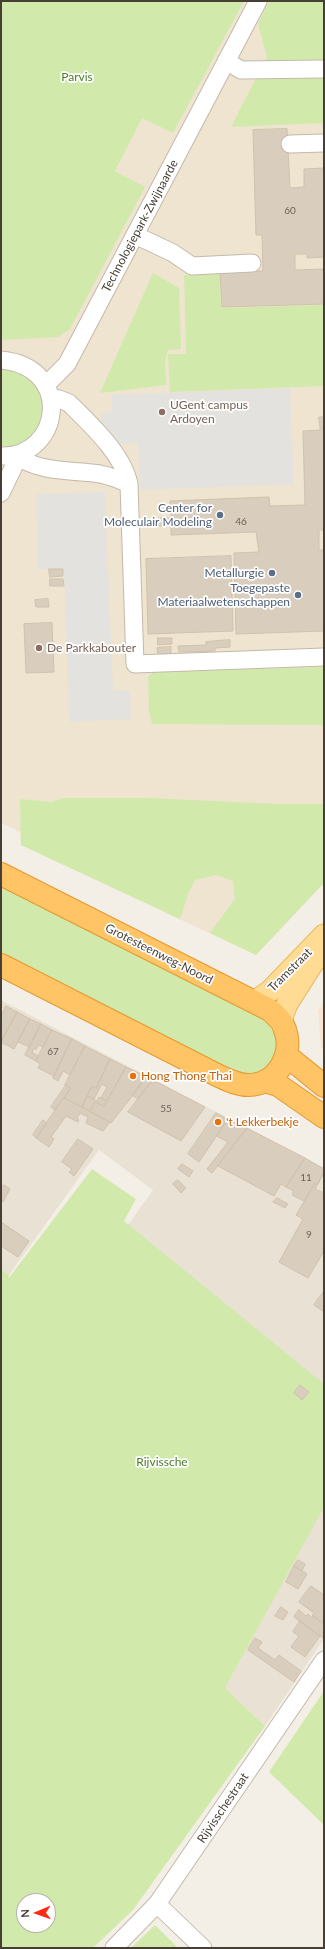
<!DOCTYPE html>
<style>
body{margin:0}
#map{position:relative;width:325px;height:1949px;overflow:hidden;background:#f4efe6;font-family:Lato,sans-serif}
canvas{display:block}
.frame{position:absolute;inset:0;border:2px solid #473f35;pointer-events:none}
.north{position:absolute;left:16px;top:1893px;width:40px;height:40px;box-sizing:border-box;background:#fff;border:1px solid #b5b2ae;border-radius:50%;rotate:268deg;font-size:11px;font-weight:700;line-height:16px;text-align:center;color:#473f35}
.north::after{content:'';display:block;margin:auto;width:14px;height:18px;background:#ff2a12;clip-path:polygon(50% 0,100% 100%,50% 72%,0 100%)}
</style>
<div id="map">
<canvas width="325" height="1949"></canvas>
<div class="frame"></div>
<div class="north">N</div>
</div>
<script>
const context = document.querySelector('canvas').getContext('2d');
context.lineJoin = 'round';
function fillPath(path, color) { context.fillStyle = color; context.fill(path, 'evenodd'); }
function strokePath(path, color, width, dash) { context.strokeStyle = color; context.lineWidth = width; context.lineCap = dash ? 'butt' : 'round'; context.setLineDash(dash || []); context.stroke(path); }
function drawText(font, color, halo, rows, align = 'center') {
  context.font = font + ' Lato,sans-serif'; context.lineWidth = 3.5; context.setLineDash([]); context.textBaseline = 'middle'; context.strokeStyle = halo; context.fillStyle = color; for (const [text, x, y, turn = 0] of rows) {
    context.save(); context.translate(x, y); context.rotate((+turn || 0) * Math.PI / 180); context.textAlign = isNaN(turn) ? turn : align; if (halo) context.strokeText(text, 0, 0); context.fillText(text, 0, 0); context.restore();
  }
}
const residential = new Path2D(`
 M 1,1000 L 324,1168 L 324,1404 L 118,1239 L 153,1190 L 99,1150 L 9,1275 L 1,1269 Z
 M 324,1504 L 324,1639 L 265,1726 L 225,1688 Z`);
const commercial = new Path2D(`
 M 324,1001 L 324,1050 L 321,1048 L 318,1011 Z`);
const education = new Path2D(`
 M 1,1 L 324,1 L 324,883 L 256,955 L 21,845 L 20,832 L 1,823 Z`);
const green = new Path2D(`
 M 1,1 L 244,1 L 173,133 L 142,118 L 115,171 L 145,187 L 70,329 L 58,337 L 1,340 Z
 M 269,1 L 324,1 L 324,123 L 231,127 L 267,57 L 258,24 Z
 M 153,273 L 179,288 L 181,349 L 168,350 L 165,360 L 166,385 L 100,393 Z
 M 220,273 L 221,308 L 324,305 L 324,386 L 170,392 L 168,354 L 186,354 L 184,275 Z
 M 1,368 L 16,370 L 37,385 L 42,397 L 44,410 L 41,422 L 34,433 L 24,441 L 12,446 L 1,446 Z
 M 324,667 L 324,725 L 152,724 L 149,711 L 148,677 L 153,672 Z
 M 64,798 L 148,798 L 279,804 L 324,804 L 324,883 L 256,955 L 210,933 L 235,899 L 233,881 L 216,875 L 195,880 L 189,892 L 180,919 L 21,845 L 20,799 L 52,802 Z
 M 1,884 L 266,1020 C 280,1037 282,1063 259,1073 C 249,1077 237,1073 228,1070 L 1,954 Z
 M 92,1169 L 136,1199 L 124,1221 L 324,1384 L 324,1507 L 225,1688 L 265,1726 L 133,1910 L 93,1948 L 1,1948 L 1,1269 L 9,1275 L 8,1279 ZM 24,1901 L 48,1901 L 48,1925 L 24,1925 Z
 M 324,1691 L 324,1825 L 269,1772 Z
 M 155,1925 L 178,1948 L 131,1948 Z`);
const parking = new Path2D(`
 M 290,388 L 294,484 L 140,490 L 138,443 L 117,444 L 114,442 L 113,431 L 102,431 L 101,413 L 112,412 L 112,395 Z
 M 105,492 L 113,691 L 130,691 L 131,719 L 69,722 L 64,569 L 38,569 L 36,494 Z`);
const building = new Path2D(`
 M 287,129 L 290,188 L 304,187 L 304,169 L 324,168 L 324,257 L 307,258 L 307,254 L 295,254 L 295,270 L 324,269 L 324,304 L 222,307 L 220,272 L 263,271 L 262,235 L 256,235 L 253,130 Z
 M 319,417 L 324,417 L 324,530 L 319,530 L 319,550 L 324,550 L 324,631 L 236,634 L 234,553 L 259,552 L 256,532 L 171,535 L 171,526 L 158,526 L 158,518 L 171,518 L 170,501 L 269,497 L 270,506 L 305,505 L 303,431 L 320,430 Z
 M 231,556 L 233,631 L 148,634 L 146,559 Z
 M 49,569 L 63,569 L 63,576 L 50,577 Z
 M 50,579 L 63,579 L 64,586 L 50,586 Z
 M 48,599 L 49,607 L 36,607 L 35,600 Z
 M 52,623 L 54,672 L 26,673 L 24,624 Z
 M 158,638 L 172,638 L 172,644 L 158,645 Z
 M 230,640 L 230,647 L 215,648 L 215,651 L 179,652 L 178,646 L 206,645 L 206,642 Z
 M 171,647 L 171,654 L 158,655 L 157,648 Z
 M 6,1006 L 17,1012 L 1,1042 L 1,1017 Z
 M 17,1012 L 30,1019 L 14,1049 L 1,1042 Z
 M 30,1019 L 41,1024 L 30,1047 L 18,1042 Z
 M 41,1024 L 52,1030 L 43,1047 L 38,1045 L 36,1050 L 34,1048 L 32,1053 L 39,1056 L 36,1061 L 25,1055 Z
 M 52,1030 L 72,1039 L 54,1076 L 38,1068 L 40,1064 L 36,1061 Z
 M 72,1039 L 85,1046 L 70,1075 L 63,1071 L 58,1081 L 53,1078 Z
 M 85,1046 L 110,1059 L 96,1088 L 92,1086 L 82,1107 L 64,1098 L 71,1088 L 65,1085 Z
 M 110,1059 L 126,1067 L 107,1101 L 101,1098 L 107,1087 L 102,1084 L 94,1099 L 87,1096 L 92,1086 L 96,1088 Z
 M 126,1067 L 147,1077 L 111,1123 L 90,1111 L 95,1102 L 104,1106 Z
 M 147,1077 L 153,1080 L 138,1099 L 132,1095 Z
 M 153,1080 L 205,1107 L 181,1141 L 128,1112 Z
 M 66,1085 L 71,1088 L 55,1110 L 51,1107 Z
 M 87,1096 L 97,1101 L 99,1097 L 107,1101 L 104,1106 L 95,1102 L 90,1111 L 82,1107 Z
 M 64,1098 L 110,1122 L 103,1131 L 86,1123 L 88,1117 L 80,1113 L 77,1118 L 79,1120 L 78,1122 L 66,1116 L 51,1137 L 54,1139 L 49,1147 L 36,1138 Z
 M 216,1113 L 228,1119 L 199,1162 L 188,1154 Z
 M 228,1119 L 247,1128 L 212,1173 L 207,1169 L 228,1142 L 217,1136 Z
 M 43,1120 L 47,1123 L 37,1138 L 33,1135 Z
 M 247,1128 L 305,1158 L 286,1187 L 281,1184 L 274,1196 L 218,1166 Z
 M 78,1139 L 93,1149 L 74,1176 L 69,1172 L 72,1169 L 62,1162 Z
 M 305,1158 L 324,1169 L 324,1172 L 317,1185 L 315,1183 L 304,1201 L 292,1195 L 294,1191 L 286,1187 Z
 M 182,1164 L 193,1171 L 189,1177 L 178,1169 Z
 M 324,1172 L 315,1189 L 324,1193 L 324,1251 L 308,1278 L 279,1262 L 303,1219 L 296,1215 L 315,1183 L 317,1185 Z
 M 178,1180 L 186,1188 L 181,1193 L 173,1184 Z
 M 4,1185 L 10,1189 L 3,1202 L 1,1201 L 1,1189 Z
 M 277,1198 L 288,1204 L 285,1208 L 273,1202 Z
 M 1,1222 L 29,1241 L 18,1257 L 1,1246 Z
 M 324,1291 L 324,1312 L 314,1305 Z
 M 300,1385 L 309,1392 L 302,1400 L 294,1393 Z
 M 298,1560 L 305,1564 L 302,1571 L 294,1566 Z
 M 294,1566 L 307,1574 L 298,1589 L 286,1582 Z
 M 311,1586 L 324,1595 L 324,1624 L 312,1615 L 314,1613 L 299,1602 Z
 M 281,1607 L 288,1612 L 283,1620 L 275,1616 Z
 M 299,1610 L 306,1616 L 308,1614 L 312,1618 L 313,1616 L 324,1624 L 323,1638 L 294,1617 Z
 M 300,1621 L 320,1636 L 305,1657 L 291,1647 L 299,1636 L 293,1632 Z
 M 255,1638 L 262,1642 L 258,1648 L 275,1660 L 279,1655 L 301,1671 L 294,1682 L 248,1650 Z`);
const minor = new Path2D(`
 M 226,61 L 241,70 L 324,69
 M 290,144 L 324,143
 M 135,235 L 173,253 L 192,266 L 252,263
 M 1,360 C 75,367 61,458 1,456
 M 47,384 L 67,364 L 258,1
 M 51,398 L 59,399 L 69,403 C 91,425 123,454 129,484 L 135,664 L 324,657
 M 16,455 C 38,473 73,470 100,474 C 110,476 120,480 129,484
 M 1,493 L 14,466 L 16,455
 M 157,1904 L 203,1948
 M 114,1948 L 157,1904 L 324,1660`);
const major = new Path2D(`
 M 254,1002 L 270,991 L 324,935
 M 281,1020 L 287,1004 L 318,955`);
const highway = new Path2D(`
 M 1,874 L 270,1010 C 275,1015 282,1020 284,1027 C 295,1053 278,1085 248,1085 C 238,1085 228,1080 219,1076 L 1,965
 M 287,1056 L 324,1086
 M 265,1081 L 278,1085 L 324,1117`);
const markers = [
 [162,412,4,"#8d6e63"],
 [220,515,4,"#5c6f8a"],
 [272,573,4,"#5c6f8a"],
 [298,595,4,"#5c6f8a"],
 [39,648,4,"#8d6e63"],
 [133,1076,4,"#e8710a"],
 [218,1122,4,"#e8710a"]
];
const numberNames = [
 ["60",290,211],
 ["46",241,522],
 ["67",53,1052],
 ["55",166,1109],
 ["11",306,1178],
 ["9",309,1235]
];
const parkNames = [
 ["Parvis",77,77],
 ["Rijvissche",162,1462]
];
const streetNames = [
 ["Technologiepark-Zwijnaarde",140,226,-62],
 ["Grotesteenweg-Noord",159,954,27],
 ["Tramstraat",290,970,-45],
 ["Rijvisschestraat",223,1808,-56]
];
const educationNames = [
 ["UGent campus",170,405],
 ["Ardoyen",170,419],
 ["De Parkkabouter",47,648]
];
const serviceNames = [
 ["Center for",212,508],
 ["Moleculair Modeling",212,522],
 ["Metallurgie",264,573],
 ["Toegepaste",290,588],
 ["Materiaalwetenschappen",290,602]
];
const foodNames = [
 ["Hong Thong Thai",141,1076],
 ["'t Lekkerbekje",226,1122]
];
fillPath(residential, '#e8e1d4');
fillPath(commercial, '#f7e4d0');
fillPath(education, '#eee4cf');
fillPath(green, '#d1eaac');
fillPath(parking, '#e4e2de');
fillPath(building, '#d9cdbe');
strokePath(building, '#d1c2ad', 1);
strokePath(minor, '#c3b9ab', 19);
strokePath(major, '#eab95e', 23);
strokePath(highway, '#e5992e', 24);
strokePath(minor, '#fff', 17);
strokePath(major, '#ffdb94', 21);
strokePath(highway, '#ffc466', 22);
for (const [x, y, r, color] of markers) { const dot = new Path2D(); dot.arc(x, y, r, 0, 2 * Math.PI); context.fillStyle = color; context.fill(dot); strokePath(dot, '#fff', 1.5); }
drawText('10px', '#6c6257', null, numberNames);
drawText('12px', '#4a7c25', '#fff', parkNames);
drawText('12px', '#473f35', '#fff', streetNames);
drawText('12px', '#785e54', '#fff', educationNames, 'left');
drawText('12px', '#4e5e75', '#fff', serviceNames, 'right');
drawText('12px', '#c56008', '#fff', foodNames, 'left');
</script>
